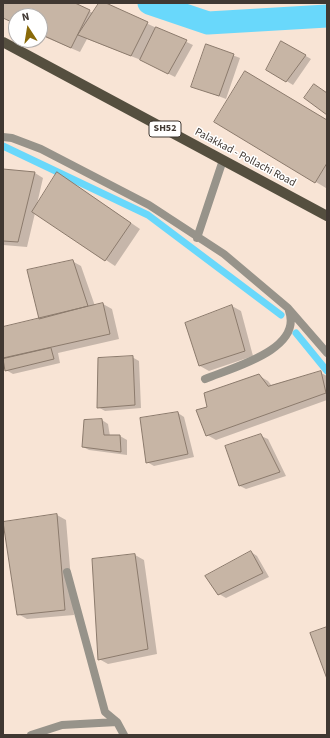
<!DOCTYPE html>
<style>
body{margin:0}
#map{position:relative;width:330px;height:738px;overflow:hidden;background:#f8e4d5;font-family:"Source Sans 3",sans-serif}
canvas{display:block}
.frame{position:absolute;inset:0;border:4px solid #403832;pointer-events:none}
.north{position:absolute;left:8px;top:8px;width:40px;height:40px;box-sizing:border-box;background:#fff;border:1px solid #b3afad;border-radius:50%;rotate:348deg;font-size:11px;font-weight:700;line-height:16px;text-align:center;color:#403832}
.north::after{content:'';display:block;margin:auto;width:14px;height:18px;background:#8a6a09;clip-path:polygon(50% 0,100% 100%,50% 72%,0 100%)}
</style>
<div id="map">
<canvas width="330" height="738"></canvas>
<div class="frame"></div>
<div class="north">N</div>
</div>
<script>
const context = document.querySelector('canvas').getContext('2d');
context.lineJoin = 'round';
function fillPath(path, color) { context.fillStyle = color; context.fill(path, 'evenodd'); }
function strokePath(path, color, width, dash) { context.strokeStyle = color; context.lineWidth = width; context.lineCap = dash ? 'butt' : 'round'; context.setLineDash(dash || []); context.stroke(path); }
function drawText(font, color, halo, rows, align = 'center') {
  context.font = font + ' "Source Sans 3",sans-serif'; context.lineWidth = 3; context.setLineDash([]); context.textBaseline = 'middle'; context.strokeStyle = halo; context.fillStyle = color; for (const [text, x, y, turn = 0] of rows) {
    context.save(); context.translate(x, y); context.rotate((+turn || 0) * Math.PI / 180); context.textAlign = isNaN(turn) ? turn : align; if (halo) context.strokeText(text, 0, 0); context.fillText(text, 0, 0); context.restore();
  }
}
const shadow = new Path2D(`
 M 3,3 L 73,3 L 93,13 L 100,3 L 103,3 L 193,45 L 175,77 L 141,60 L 87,39 L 80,52 L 40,35 L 40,16 L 16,16 L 16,24 L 3,17 Z
 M 282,42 L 311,59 L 293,85 L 267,69 Z
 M 206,45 L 240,58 L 226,99 L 192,86 Z
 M 327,121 L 326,188 L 215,122 Z
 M 3,170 L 35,173 L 43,178 L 37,204 L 58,173 L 140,229 L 115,266 L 35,213 L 27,247 L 3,245 Z
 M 72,261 L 81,266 L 95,306 L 103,304 L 112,309 L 119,339 L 58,353 L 60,363 L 13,374 L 6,370 L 5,365 L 3,365 L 3,328 L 40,319 Z
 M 232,306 L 241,311 L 253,356 L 209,371 L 200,366 Z
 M 132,357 L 139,361 L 141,408 L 105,411 L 98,407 Z
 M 321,373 L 327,376 L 327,400 L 216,440 L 207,435 L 209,408 L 258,375 L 268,381 L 272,386 Z
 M 178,413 L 184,417 L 194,457 L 154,466 L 147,462 Z
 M 102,420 L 108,424 L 110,436 L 120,436 L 127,440 L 127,455 L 89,450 L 83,447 Z
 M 261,436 L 268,439 L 286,476 L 246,489 L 240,486 Z
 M 57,515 L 66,520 L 74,615 L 27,619 L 18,614 Z
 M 251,552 L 257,556 L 269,577 L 226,598 L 219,594 L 206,576 Z
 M 135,555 L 144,560 L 157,654 L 108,664 L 99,659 Z`);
const stream = new Path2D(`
 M 3,146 L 148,215 L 281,315
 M 296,333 L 327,371`);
const canal = new Path2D(`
 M 149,3 L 208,23 L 327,16`);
const building = new Path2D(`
 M 3,3 L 75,3 L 90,10 L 71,48 L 40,34 L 40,16 L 16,16 L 16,24 L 3,18 Z
 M 99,3 L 106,3 L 148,22 L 131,56 L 78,35 Z
 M 156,27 L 187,40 L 168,74 L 140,60 Z
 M 281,41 L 306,55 L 286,82 L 266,70 Z
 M 206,44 L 234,54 L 219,96 L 191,87 Z
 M 245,71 L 327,120 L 327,163 L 315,183 L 214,122 Z
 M 314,84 L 327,93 L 327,115 L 304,98 Z
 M 3,169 L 35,172 L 18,242 L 3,241 Z
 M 57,172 L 131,223 L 105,261 L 32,212 Z
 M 73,260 L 88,306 L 39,319 L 27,270 Z
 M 103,303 L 110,334 L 3,358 L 3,327 Z
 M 232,305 L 245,351 L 199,366 L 185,323 Z
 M 51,348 L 54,359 L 5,371 L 3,359 Z
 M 133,356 L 135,405 L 97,408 L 98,358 Z
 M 321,371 L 326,393 L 206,436 L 196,410 L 207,407 L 204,393 L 259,374 L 268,386 Z
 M 178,412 L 188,454 L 146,463 L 140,418 Z
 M 102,419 L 104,435 L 120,435 L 121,452 L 82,447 L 84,420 Z
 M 261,434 L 280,472 L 239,486 L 225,446 Z
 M 57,514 L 65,610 L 17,615 L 3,522 Z
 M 251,551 L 263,573 L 218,595 L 205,576 Z
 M 135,554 L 148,649 L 98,660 L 92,559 Z
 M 327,627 L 327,679 L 310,633 Z`);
const street = new Path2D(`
 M 3,137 L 12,138 L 41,149 L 149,205 L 224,254 L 288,308 L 327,353
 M 197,238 L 223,160
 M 205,379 C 231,368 303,350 289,311
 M 67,572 L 105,712 L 117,722
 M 31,735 L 62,725 L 117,722 L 124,735`);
const primary = new Path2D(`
 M 3,42 L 327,216`);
const shields = [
 [165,129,32]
];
const shieldNames = [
 ["SH52",165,129]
];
const streetNames = [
 ["Palakkad - Pollachi Road",245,158,28]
];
fillPath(shadow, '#0003');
strokePath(stream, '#69d8fb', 7);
strokePath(canal, '#69d8fb', 23);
fillPath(building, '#c7b5a5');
strokePath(building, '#8b7a6c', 1);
strokePath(street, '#97938a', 8);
strokePath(primary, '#554f3f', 10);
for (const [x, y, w] of shields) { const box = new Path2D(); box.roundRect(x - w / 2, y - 8, w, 16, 3); context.fillStyle = '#fff'; context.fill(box); strokePath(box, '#403832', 1); }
drawText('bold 10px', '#403832', null, shieldNames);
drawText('11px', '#403832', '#fff', streetNames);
</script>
